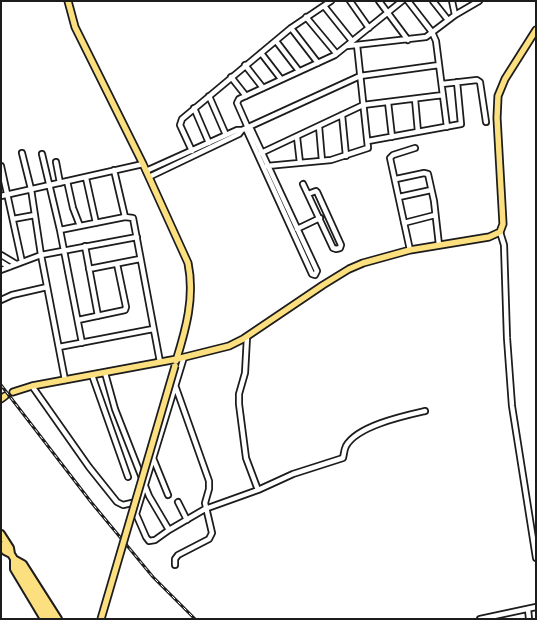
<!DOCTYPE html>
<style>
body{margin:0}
#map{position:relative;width:537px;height:620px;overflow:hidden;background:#fff;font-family:"Shantell Sans",sans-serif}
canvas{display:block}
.frame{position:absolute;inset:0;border:2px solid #1c1c1c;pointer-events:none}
</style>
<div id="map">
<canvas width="537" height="620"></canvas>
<div class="frame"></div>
</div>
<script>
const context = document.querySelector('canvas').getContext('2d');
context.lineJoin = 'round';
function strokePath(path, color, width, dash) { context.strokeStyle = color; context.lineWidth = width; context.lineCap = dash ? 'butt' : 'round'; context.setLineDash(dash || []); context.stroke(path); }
const minor = new Path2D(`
 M 350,1 L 369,28
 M 379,1 L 408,40
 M 408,1 L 432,32 L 436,41 L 447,127
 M 433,1 L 448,20
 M 452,1 L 455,15
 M 324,6 L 352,41
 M 306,17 L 336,53
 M 291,28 L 318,63
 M 276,41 L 299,71
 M 347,46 L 426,37 L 455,15 L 479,1
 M 261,53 L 281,79
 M 245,65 L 263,88
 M 231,77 L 246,96
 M 442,84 L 477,80 L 480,82 L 486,122
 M 209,96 L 226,135
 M 415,99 L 418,132
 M 388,102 L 392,137
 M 194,108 L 209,143
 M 342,115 L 346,156
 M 319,126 L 322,161
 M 248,128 L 237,103 L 239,99 L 335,55 L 402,1
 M 246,129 L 312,274 L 315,275 L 317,271 L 250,127
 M 297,137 L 300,163
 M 368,141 L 461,124 L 457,82
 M 192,151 L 180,125 L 182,119 L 291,28 L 331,1
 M 22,153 L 31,189 L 41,255 L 65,380
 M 261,153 L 363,105 L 443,95
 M 42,154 L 60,230 L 82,343
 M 56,162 L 60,183
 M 1,166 L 22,262
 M 267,166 L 331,160 L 368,148 L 357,45
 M 114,170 L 125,217
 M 146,171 L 237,130 L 242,130
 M 149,177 L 239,134 L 242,130 L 360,76 L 439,65
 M 86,178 L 96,223
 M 396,179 L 424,173 L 428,174 L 434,201 L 439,245
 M 67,181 L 73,208 L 80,226
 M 303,184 L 333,248 L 336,249 L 340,248 L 341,245 L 317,192 L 316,191 L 308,194
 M 1,196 L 143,164
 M 399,197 L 431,190
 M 13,219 L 35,215
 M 404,223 L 435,215
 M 297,229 L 320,218
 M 60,230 L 125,217 L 133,218 L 160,362
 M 500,232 L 504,245 L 507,338 L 512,406 L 536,558
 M 85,246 L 98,316
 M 410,250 L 390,158 L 393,155 L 415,148
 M 1,255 L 16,264
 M 1,262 L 9,267
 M 89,269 L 140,259
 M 1,270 L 41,255 L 137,237
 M 1,300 L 12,295 L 47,287
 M 78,320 L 125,310 L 126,307 L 117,264
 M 247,337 L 245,373 L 239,394 L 239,404 L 246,458 L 258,490
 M 59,347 L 153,329
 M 184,357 L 136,514 L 146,537 L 149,541 L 155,540 L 169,530 L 205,509 L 258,490 L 293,474 L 343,458 C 344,454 344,450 346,446 C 357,426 403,416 425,411
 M 105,373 L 115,409 L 149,496 L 169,530
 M 92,375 L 128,477
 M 32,386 L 89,467 L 117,502 L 123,505 L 136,502
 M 153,458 L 168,495
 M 178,502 L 187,520
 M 175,565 L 175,559 L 178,555 L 209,539 L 212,533 L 205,503 L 209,489 L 209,481 L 175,385
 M 528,609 L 529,619
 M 480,619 L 536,607`);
const major = new Path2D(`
 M 68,1 L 75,27 L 143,164 L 188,263 C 195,297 186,329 176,361
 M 13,392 L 32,386 L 177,359 L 229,346 L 243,339 L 323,285 L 349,269 L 363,263 L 410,250 L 489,237 L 500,232 L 503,224 L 497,118 L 498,96 L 505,79 L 536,30
 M 1,399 L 5,396`);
const highway = new Path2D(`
 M 1,534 L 10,548 L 11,554 L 51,619
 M 1,545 L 5,551 L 11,554
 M 44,619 L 14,569 L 14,559 L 23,564 L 58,619`);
const rail = new Path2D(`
 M 1,385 L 91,502 L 153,577 L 195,619`);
const majorBridge = new Path2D(`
 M 101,619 L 175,366`);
strokePath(minor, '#1c1c1c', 8);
strokePath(major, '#1c1c1c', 9);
strokePath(highway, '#1c1c1c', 10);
strokePath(minor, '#fff', 4.5);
strokePath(major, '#fce080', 5.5);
strokePath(highway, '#fce080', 6);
strokePath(rail, '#1c1c1c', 3);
strokePath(rail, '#fff', 1, [4]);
strokePath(majorBridge, '#1c1c1c', 9, []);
strokePath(majorBridge, '#fce080', 5.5);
</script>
